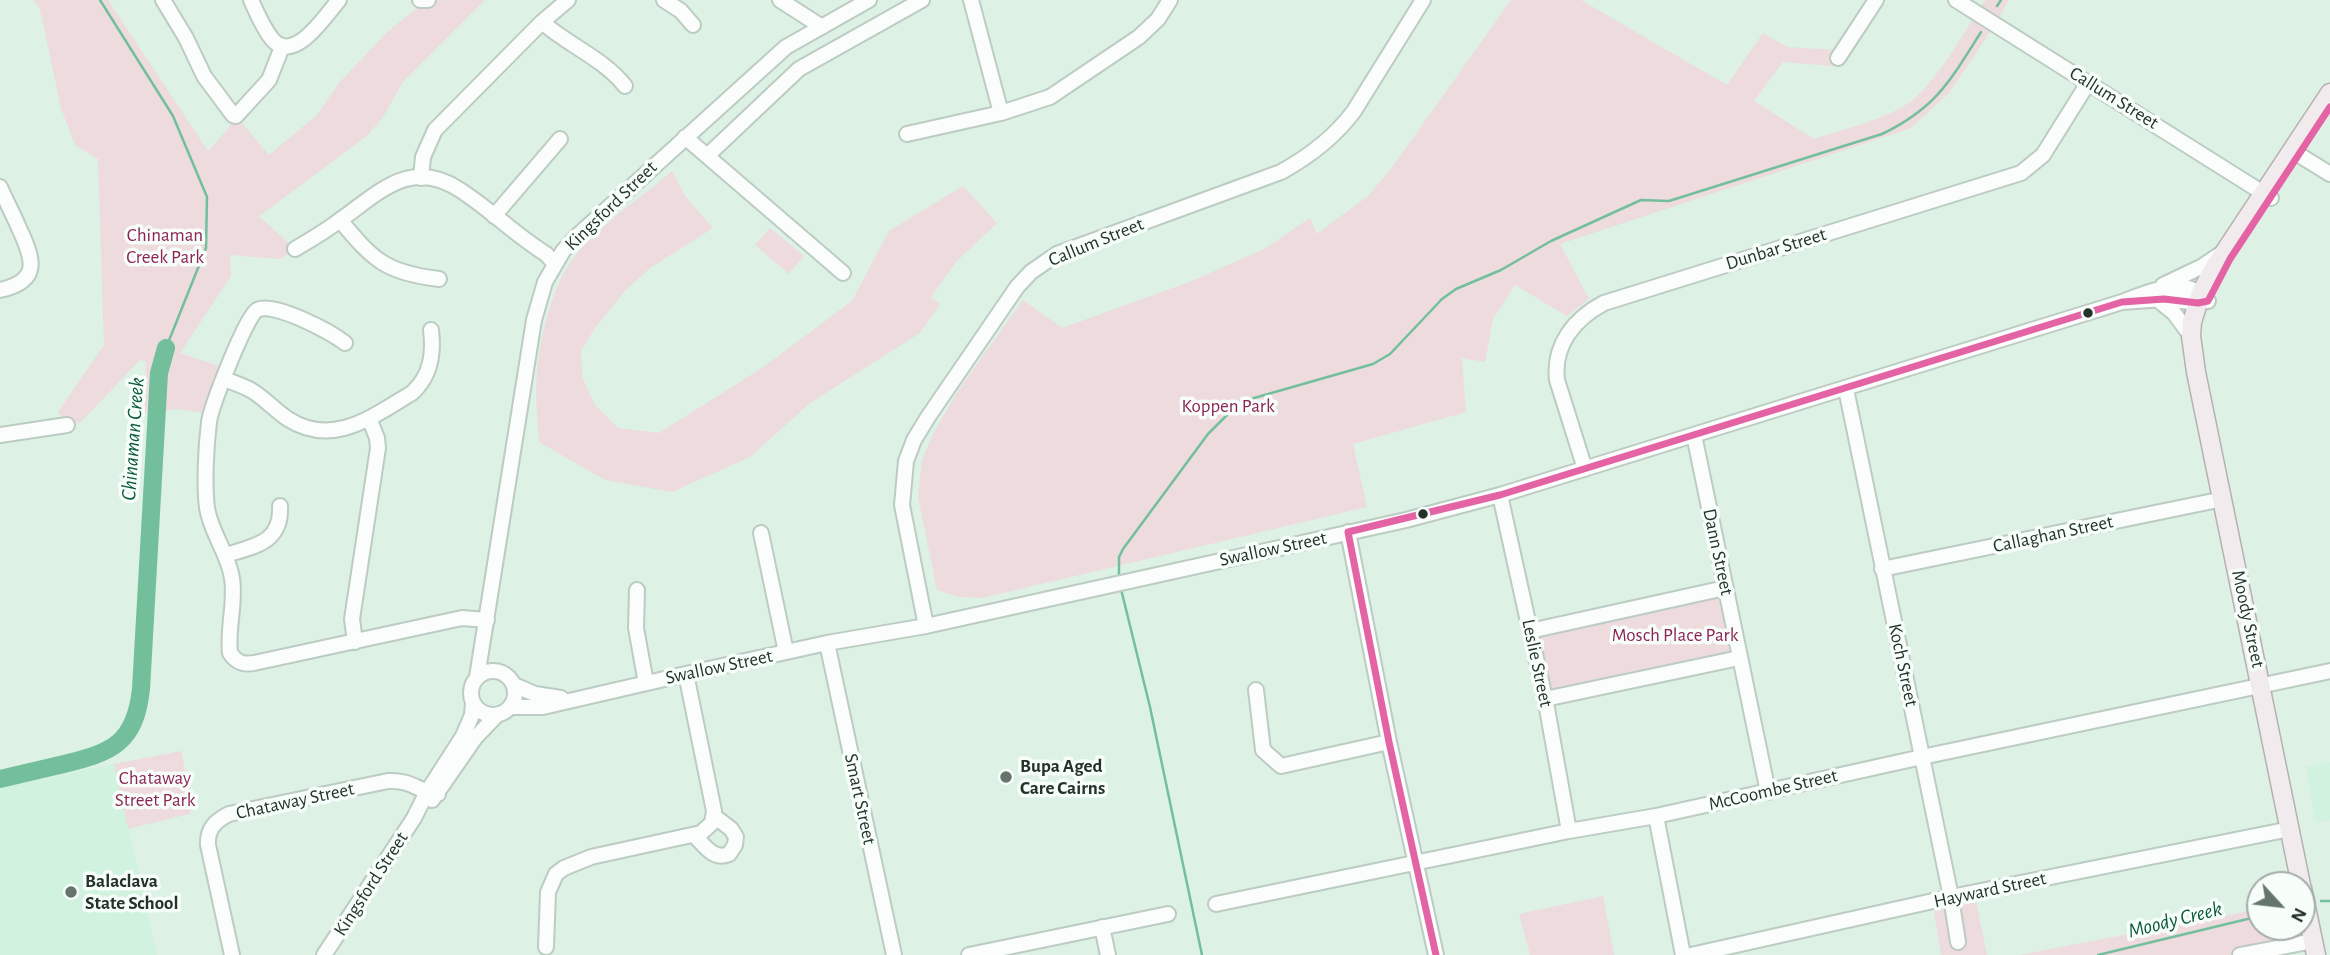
<!DOCTYPE html>
<style>
body{margin:0}
#map{position:relative;width:2330px;height:955px;overflow:hidden;background:#ddf1e5;font-family:"Alegreya Sans",sans-serif}
canvas{display:block}
.north{position:absolute;left:2246px;top:871px;width:70px;height:70px;box-sizing:border-box;background:#f7fefa;border:2px solid #a3aca7;border-radius:50%;rotate:117deg;font-size:19px;font-weight:700;line-height:28px;text-align:center;color:#24322a}
.north::after{content:'';display:block;margin:auto;width:24px;height:32px;background:#65756b;clip-path:polygon(50% 0,100% 100%,50% 72%,0 100%)}
</style>
<div id="map">
<canvas width="2330" height="955"></canvas>
<div class="north">N</div>
</div>
<script>
const context = document.querySelector('canvas').getContext('2d');
context.lineJoin = 'round';
function fillPath(path, color) { context.fillStyle = color; context.fill(path, 'evenodd'); }
function strokePath(path, color, width, dash) { context.strokeStyle = color; context.lineWidth = width; context.lineCap = dash ? 'butt' : 'round'; context.setLineDash(dash || []); context.stroke(path); }
function drawText(font, color, halo, rows, align = 'center') {
  context.font = font + ' "Alegreya Sans",sans-serif'; context.lineWidth = 7; context.setLineDash([]); context.textBaseline = 'middle'; context.strokeStyle = halo; context.fillStyle = color; for (const [text, x, y, turn = 0] of rows) {
    context.save(); context.translate(x, y); context.rotate((+turn || 0) * Math.PI / 180); context.textAlign = isNaN(turn) ? turn : align; if (halo) context.strokeText(text, 0, 0); context.fillText(text, 0, 0); context.restore();
  }
}
const built = new Path2D(`
 M 2330,762 L 2330,820 L 2316,823 L 2306,767 Z
 M 114,764 L 157,955 L 0,955 L 0,788 Z`);
const green = new Path2D(`
 M 34,0 L 108,0 L 208,151 L 228,129 L 235,115 L 269,155 L 317,115 L 339,83 L 387,32 L 427,0 L 485,0 L 403,82 L 383,117 L 367,136 L 259,216 L 295,249 L 280,259 L 230,255 L 231,276 L 180,353 L 228,369 L 211,414 L 177,409 L 145,413 L 146,362 L 140,360 L 81,422 L 67,425 L 58,412 L 104,345 L 98,159 L 75,145 L 61,108 L 40,9 Z
 M 1511,0 L 1581,0 L 1727,85 L 1763,33 L 1787,47 L 1835,50 L 1833,66 L 1783,62 L 1754,101 L 1814,139 C 1842,130 1894,117 1915,98 C 1944,71 1963,33 1985,0 L 2009,0 L 1995,25 L 1949,93 L 1911,128 L 1560,244 L 1589,299 L 1567,316 L 1515,285 L 1493,319 L 1485,362 L 1462,358 L 1466,412 L 1353,444 L 1367,507 L 982,598 L 958,597 L 937,590 L 918,496 L 922,460 L 934,432 L 960,388 L 1023,300 L 1062,328 L 1192,281 L 1266,248 L 1310,218 L 1317,234 L 1368,196 L 1391,169 Z
 M 672,171 L 685,196 L 713,228 L 650,268 L 625,291 L 595,328 L 581,351 L 582,377 L 595,405 L 618,428 L 659,433 L 765,366 L 852,301 L 889,231 L 963,186 L 997,223 L 955,263 L 931,297 L 940,304 L 920,333 L 810,403 L 750,457 L 672,492 L 605,480 L 539,442 C 538,424 536,406 536,388 C 537,348 550,287 575,256 C 600,224 641,198 672,171 Z
 M 770,228 L 804,256 L 789,274 L 755,245 Z
 M 1725,588 L 1739,658 L 1545,699 L 1530,631 Z
 M 181,751 L 193,807 L 189,814 L 128,829 L 114,764 Z
 M 1974,892 L 1987,955 L 1941,955 L 1932,899 Z
 M 1603,896 L 1614,955 L 1530,955 L 1519,914 Z
 M 2260,909 L 2260,927 L 2302,927 L 2313,941 L 2237,955 L 2019,955 Z`);
const stream = new Path2D(`
 M 100,0 L 173,116 L 207,197 L 206,248 L 166,348
 M 1997,6 L 2001,0
 M 1119,579 L 1119,557 L 1123,549 L 1208,434 L 1229,413 L 1247,400 L 1373,364 L 1390,354 L 1442,299 L 1456,289 L 1501,270 L 1551,241 L 1641,200 L 1669,201 L 1882,134 C 1936,108 1950,81 1981,32
 M 1121,589 L 1150,707 L 1202,955
 M 2321,901 L 2330,901
 M 2098,955 L 2260,916`);
const river = new Path2D(`
 M 0,779 C 21,774 43,769 64,764 C 113,752 135,743 141,689 L 159,373 L 166,348`);
const minor = new Path2D(`
 M 163,0 L 186,38 L 204,76 L 233,115 L 236,116 L 269,80 L 282,47
 M 251,0 C 257,13 263,28 272,39 C 294,65 325,16 339,0
 M 420,0 L 428,0
 M 664,0 L 681,11 L 693,25
 M 780,0 L 822,27
 M 971,0 L 1001,113
 M 1956,0 L 2271,198
 M 542,22 C 568,45 604,59 625,86
 M 1838,58 L 1876,0
 M 907,134 L 1001,113 L 1050,97 L 1139,37 L 1158,19 L 1170,0
 M 685,137 L 843,273
 M 2291,150 L 2330,174
 M 707,156 L 799,69 L 922,0
 M 421,178 L 423,157 L 435,130 L 542,22 L 568,0
 M 0,187 C 6,201 13,214 19,228 C 33,258 42,281 0,290
 M 494,216 L 560,139
 M 340,220 C 373,260 386,273 439,279
 M 295,249 C 310,240 326,231 340,220 C 379,193 410,157 460,190 C 490,209 515,235 546,254 L 555,264
 M 2163,285 L 2201,267 L 2222,253
 M 2158,300 L 2174,313 L 2191,336
 M 345,343 C 331,332 273,301 257,310 C 246,316 211,407 209,422 C 206,447 204,484 207,508 C 211,533 228,553 232,578 C 236,603 227,628 230,653 C 236,662 243,665 254,663 L 462,618 L 487,620
 M 224,379 C 234,383 245,386 254,392 C 266,400 276,411 288,419 C 333,448 373,416 412,393 C 431,376 434,354 431,330
 M 1846,389 L 1951,897 L 1958,942
 M 0,435 L 67,425
 M 1694,435 L 1768,792
 M 1585,469 L 1557,380 C 1553,345 1574,319 1604,303 L 2021,173 L 2043,155 L 2088,83
 M 1500,495 L 1546,703 L 1569,831
 M 1348,532 L 1389,742 L 1436,955
 M 761,533 L 786,652
 M 226,555 C 254,546 282,543 280,506
 M 1882,569 L 2223,499
 M 637,590 L 636,628 L 646,683
 M 926,626 L 902,505 L 906,461 L 914,440 L 928,417 L 1017,287 L 1031,272 L 1057,254 L 1281,172 C 1310,156 1334,138 1354,111 L 1423,0
 M 1530,631 L 1725,588
 M 355,642 L 352,619 L 378,448 L 377,438 L 369,418
 M 827,643 L 894,955
 M471 693a22 22 0 1 1 44 0a22 22 0 1 1-44 0Z
 M 477,677 L 534,320 L 545,282 L 563,251 L 576,237 L 786,47 L 869,0
 M 514,685 L 535,694 L 561,698
 M 1256,690 L 1263,750 L 1281,766 L 1389,742
 M 1545,699 L 1739,658
 M 510,707 L 543,707 L 686,674 L 827,643 L 926,626 L 1406,520 L 1500,495 L 2122,302 C 2148,292 2186,274 2208,301 L 2198,303 L 2164,299 L 2122,302
 M 432,800 L 475,738 L 497,715
 M 1656,816 L 1683,955
 M 694,835 C 704,845 714,861 729,854 L 735,845 L 736,837 L 731,829 L 714,816
 M 1216,904 L 1569,831 L 1656,816 L 1922,757 L 2330,671
 M 1102,927 L 1108,955
 M 546,947 L 548,892 L 556,874 L 564,868 L 591,857 L 701,833 L 712,823 L 714,811 L 686,674
 M 232,955 L 208,845 C 207,829 215,821 229,814 L 388,781 C 413,780 416,791 438,794
 M 324,955 L 414,818 L 427,792 L 463,736 L 472,715 L 473,703
 M 969,955 L 1168,914
 M 1691,955 L 1951,897 L 2290,829
 M 2240,955 L 2313,941`);
const major = new Path2D(`
 M 2301,885 L 2196,372 L 2191,336 L 2192,322 L 2201,293 L 2214,268 L 2330,93
 M 2302,888 L 2316,955`);
const bus1 = new Path2D(`
 M 1436,955 L 1389,742 L 1348,532 L 1500,495 L 2122,302 L 2164,299 L 2198,303 L 2208,301 L 2230,259 L 2330,107`);
const markers = [
 [2088,313,6,"#24322a"],
 [1423,514,6,"#24322a"],
 [1006,777,7,"#65756b"],
 [71,892,7,"#65756b"]
];
const streetNames = [
 ["Callum Street",2114,98,32],
 ["Kingsford Street",611,206,-44],
 ["Callum Street",1096,242,-22],
 ["Dunbar Street",1776,249,-17],
 ["Callaghan Street",2053,534,-12],
 ["Swallow Street",1273,549,-12],
 ["Dann Street",1718,552,78],
 ["Moody Street",2248,619,78],
 ["Leslie Street",1537,663,78],
 ["Koch Street",1903,665,78],
 ["Swallow Street",719,667,-12],
 ["McCoombe Street",1773,790,-13],
 ["Smart Street",860,799,78],
 ["Chataway Street",295,801,-12],
 ["Kingsford Street",371,884,-57],
 ["Hayward Street",1990,890,-12]
];
const parkNames = [
 ["Chinaman",165,235],
 ["Creek Park",165,257],
 ["Koppen Park",1228,406],
 ["Mosch Place Park",1675,635],
 ["Chataway",155,778],
 ["Street Park",155,800]
];
const poiNames = [
 ["Bupa Aged",1020,766],
 ["Care Cairns",1020,788],
 ["Balaclava",85,881],
 ["State School",85,903]
];
const waterNames = [
 ["Chinaman Creek",133,439,-86],
 ["Moody Creek",2175,920,-14]
];
fillPath(built, '#d0f2de');
fillPath(green, '#eddbde');
strokePath(stream, '#73bf9c', 2.5);
strokePath(river, '#73bf9c', 18);
strokePath(minor, '#bcccc3', 18);
strokePath(major, '#b5b1b1', 21);
strokePath(minor, '#fafdfb', 14);
strokePath(major, '#f1ebed', 18);
strokePath(bus1, '#e463a4', 7);
for (const [x, y, r, color] of markers) { const dot = new Path2D(); dot.arc(x, y, r, 0, 2 * Math.PI); context.fillStyle = color; context.fill(dot); strokePath(dot, '#f7fefa', 2.5); }
drawText('19px', '#24322a', '#f7fefa', streetNames);
drawText('19px', '#8d2354', '#f7fefa', parkNames);
drawText('bold 19px', '#24322a', '#f7fefa', poiNames, 'left');
drawText('italic 21px', '#0a593a', '#f7fefa', waterNames);
</script>
